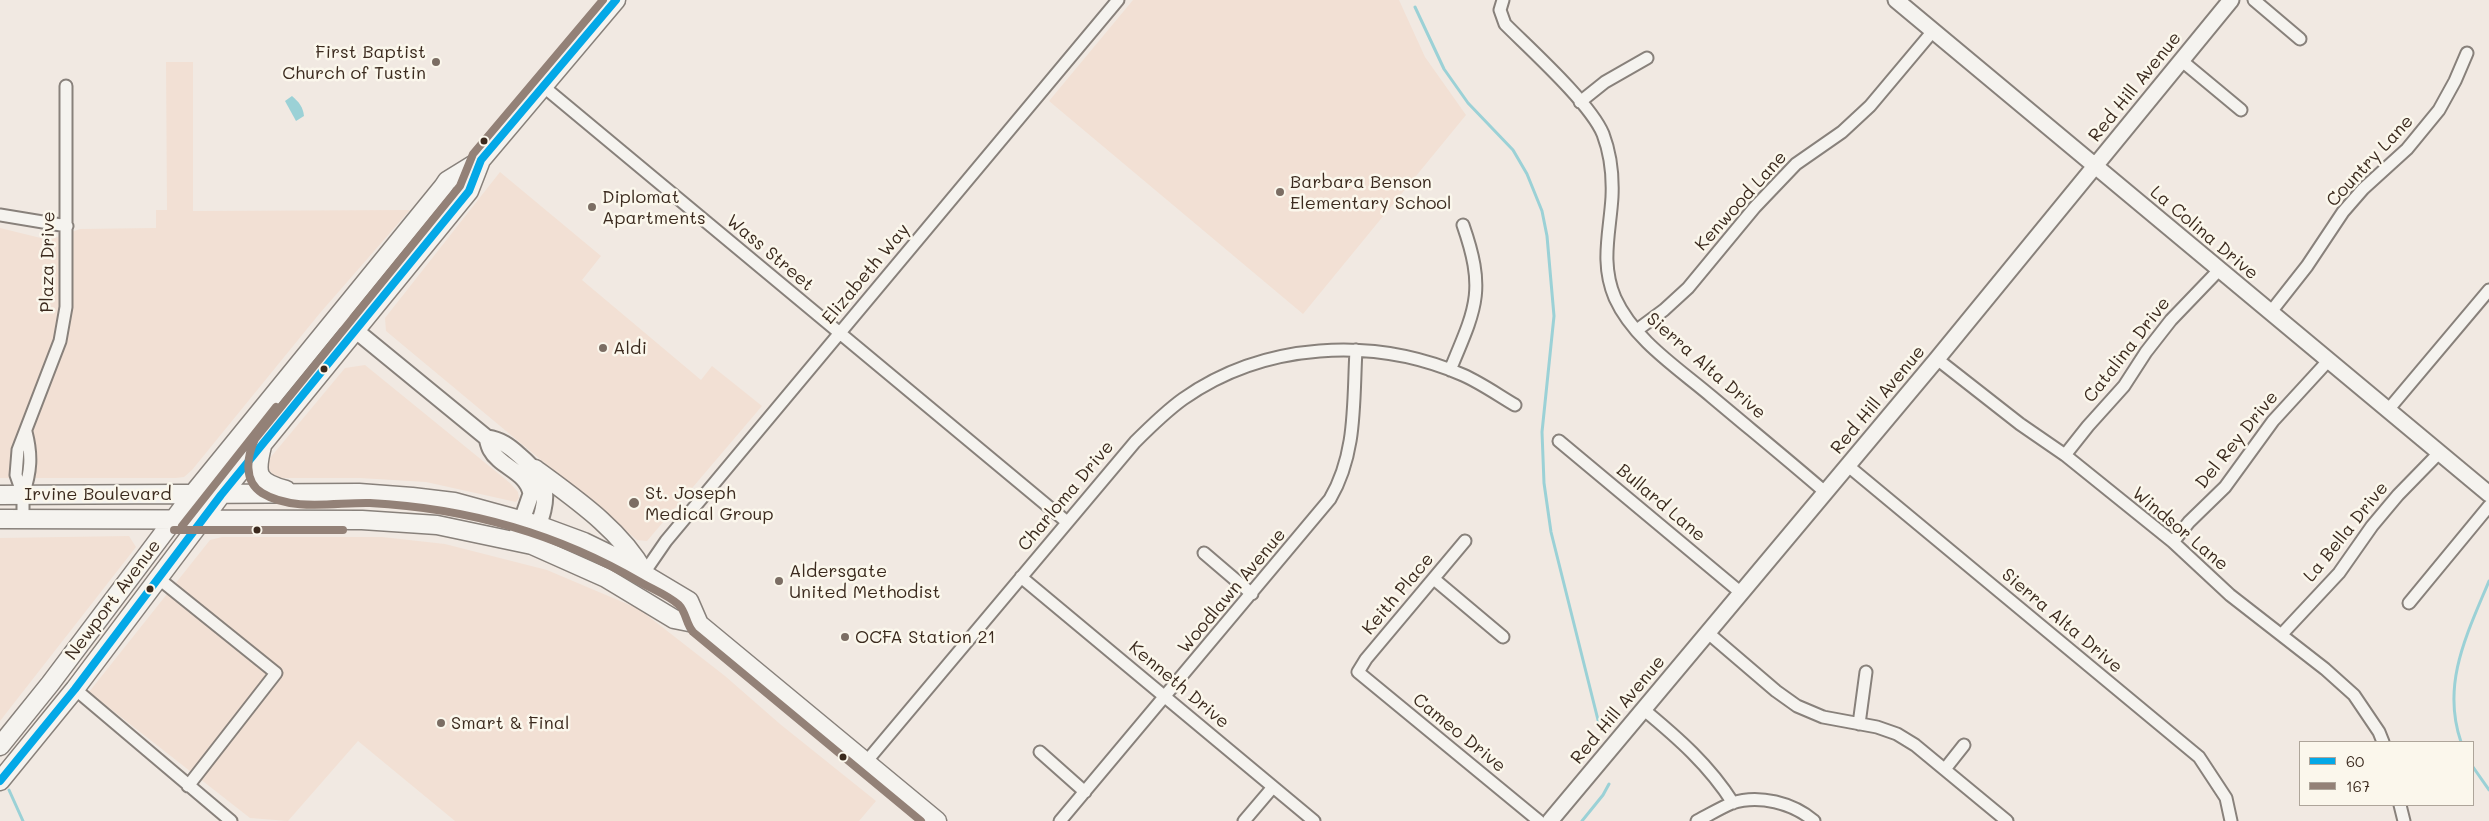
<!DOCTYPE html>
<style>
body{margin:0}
#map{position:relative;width:2489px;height:821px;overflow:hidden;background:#f1e9e2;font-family:Mali,sans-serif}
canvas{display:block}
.legend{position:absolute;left:2299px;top:741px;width:175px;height:65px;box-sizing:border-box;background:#fbf7ec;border:1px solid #aea59a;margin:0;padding:6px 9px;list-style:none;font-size:15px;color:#3b2a1e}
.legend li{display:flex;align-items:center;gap:10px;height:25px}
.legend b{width:25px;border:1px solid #aea59a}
</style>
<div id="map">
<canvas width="2489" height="821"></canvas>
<ul class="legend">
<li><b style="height:6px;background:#03a8e7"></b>60</li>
<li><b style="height:6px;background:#938177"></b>167</li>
</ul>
</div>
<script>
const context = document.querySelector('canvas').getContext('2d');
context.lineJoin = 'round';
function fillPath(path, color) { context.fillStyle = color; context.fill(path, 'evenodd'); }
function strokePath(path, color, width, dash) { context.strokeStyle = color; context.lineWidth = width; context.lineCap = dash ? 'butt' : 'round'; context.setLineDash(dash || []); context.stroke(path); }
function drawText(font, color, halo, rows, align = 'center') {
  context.font = font + ' Mali,sans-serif'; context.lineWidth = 5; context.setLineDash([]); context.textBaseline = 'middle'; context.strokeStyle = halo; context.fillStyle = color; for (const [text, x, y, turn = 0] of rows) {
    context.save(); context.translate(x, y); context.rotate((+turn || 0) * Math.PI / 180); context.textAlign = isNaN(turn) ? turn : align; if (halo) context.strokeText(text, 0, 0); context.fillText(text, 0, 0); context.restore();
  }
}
const built = new Path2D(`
 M 1133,0 L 1399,0 L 1425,57 L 1466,115 L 1303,314 L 1049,101 Z
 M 166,62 L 193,62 L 193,211 L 410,210 L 320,313 L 192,470 L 184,477 L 176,478 L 0,478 L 0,228 L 49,240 L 80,229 L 156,228 L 156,210 L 167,210 Z
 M 500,172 L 601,256 L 582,280 L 701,380 L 712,366 L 762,406 L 647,541 L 637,540 L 386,331 L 385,318 Z
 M 365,365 L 510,483 L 518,492 L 519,498 L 516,502 L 426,482 L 360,478 L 275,478 L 265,464 L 345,368 Z
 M 129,536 L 136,547 L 0,721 L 0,538 Z
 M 222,537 L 382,537 L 445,544 L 547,570 L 639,609 L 725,676 L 780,724 L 876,801 L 859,821 L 455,821 L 358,741 L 288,821 L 250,818 L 89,692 L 210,540 Z`);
const water = new Path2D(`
 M 292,96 C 299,102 303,107 304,116 L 296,121 L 285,101 Z`);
const stream = new Path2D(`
 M 1415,7 L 1444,69 L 1468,103 L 1513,150 L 1527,174 L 1542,211 L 1547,236 L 1554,316 L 1542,432 L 1544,483 L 1551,532 L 1600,728
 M 2461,742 C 2441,684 2467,634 2489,581
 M 2473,767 L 2489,790
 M 9,790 L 23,821
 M 1582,821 L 1603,795 L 1609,784`);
const street = new Path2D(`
 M 1503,0 L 1500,10 L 1505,24 C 1531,50 1590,103 1603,134 C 1611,155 1613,175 1612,197 C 1610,232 1600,263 1615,298 C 1634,340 1678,368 1712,397 C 1750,429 1788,460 1825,492
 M 2254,0 L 2300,39
 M 2182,61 L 2241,110
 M 544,87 L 1067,522
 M 1580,102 L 1605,82 L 1647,58
 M 0,215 L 67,226
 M 2270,313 L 2307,266 L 2343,212 L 2363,189 L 2407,149 L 2439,110 L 2455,81 L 2467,53
 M 1637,330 L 1664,310 L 1688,288 L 1755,207 L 1796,164 L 1842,132 L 1870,106 L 1933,31
 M 1937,359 L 2020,424 L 2065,455 L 2173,542 L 2230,595 L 2325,669 L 2354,695 L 2379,732 L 2383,742
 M 1450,370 C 1476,308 1486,291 1463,225
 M 2388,410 L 2489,290
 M 1559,441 L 1740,592
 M 2065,455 L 2088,426 L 2124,386 L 2146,352 L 2171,320 L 2219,270
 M 1847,465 L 2199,757 L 2226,798 L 2231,821
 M 23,495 C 31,472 32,455 26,432
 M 23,519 L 23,495 L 16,475 L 18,450 L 60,341 L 66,307 L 66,86
 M 1465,541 L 1366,659 L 1358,672 L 1539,821
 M 2173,542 L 2189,522 L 2225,487 L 2273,421 L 2328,361
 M 1204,553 L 1252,594
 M 644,573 L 666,541 L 1118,0
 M 1021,577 L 1314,821
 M 158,578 L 276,673 L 188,786
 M 1434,579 L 1503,637
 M 2409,603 L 2489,506
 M 1707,632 L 1776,691 L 1797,706 L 1823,717 L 1877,727 L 1897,734 L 1915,745 L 2007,821
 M 2282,634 L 2339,573 L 2372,526 L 2398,495 L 2439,453
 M 75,689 L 231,821
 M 1643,709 C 1678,738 1709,765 1733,803
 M 1859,724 L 1866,672
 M 1040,752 L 1085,792
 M 866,762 L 1135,442 C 1150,427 1165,412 1183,399 C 1264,342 1373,336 1463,375 C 1481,383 1498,395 1515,405
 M 1945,769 L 1964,745
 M 2400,805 L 2404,821
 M 1060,821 L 1330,499 C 1357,453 1353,402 1356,350
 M 1244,821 L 1273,787
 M 1697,821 C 1709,815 1720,808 1732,803 C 1759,794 1793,803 1814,821`);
const secondary = new Path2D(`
 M 1896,0 L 2489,494
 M 338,316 L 487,438 C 488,442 489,447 491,450 C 500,467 528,472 531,494 L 515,540
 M 487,438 C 501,440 509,446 520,456 C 557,487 545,504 532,545
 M 1550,821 L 1937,359 L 2231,0`);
const primary = new Path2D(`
 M 262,446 C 255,474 256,482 286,490
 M 535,469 C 574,498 620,529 644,572
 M 0,495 L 359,493 L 412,497 L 454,502 L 538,525 L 584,542 L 617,558 L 689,601 L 699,624 L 937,821
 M 0,519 L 362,520 L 437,525 L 532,545 L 606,578 L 674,619 L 699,624
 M 0,746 L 50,684 L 193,494 L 443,187 L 447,181 L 481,160 L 616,0
 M 0,781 L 75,689 L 221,495 L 469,191 L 481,160`);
const bus1 = new Path2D(`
 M 0,781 L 75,689 L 221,495 L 469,191 L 481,160 L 616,0`);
const bus2 = new Path2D(`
 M 603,0 L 473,154 L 460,186 L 255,439 C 247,456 243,481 262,493 C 293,512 337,502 370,503 C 465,508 558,534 640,582 C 652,589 668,595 679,605 C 686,612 686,624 693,632 L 921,821
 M 182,526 L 276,407
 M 174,530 L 343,530`);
const markers = [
 [436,62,5,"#7b6d63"],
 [484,141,4.5,"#3b2a1e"],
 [1280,192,5,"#7b6d63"],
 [592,207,5,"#7b6d63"],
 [603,348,5,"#7b6d63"],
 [324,369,4.5,"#3b2a1e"],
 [634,503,6,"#7b6d63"],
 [257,530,4.5,"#3b2a1e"],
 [779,581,5,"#7b6d63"],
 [150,589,4.5,"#3b2a1e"],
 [845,637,5,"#7b6d63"],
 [441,723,5,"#7b6d63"],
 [843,757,4.5,"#3b2a1e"]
];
const poiNames = [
 ["First Baptist",426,52,"right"],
 ["Church of Tustin",426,73,"right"],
 ["Barbara Benson",1290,182],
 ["Elementary School",1290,203],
 ["Diplomat",602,197],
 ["Apartments",602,218],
 ["Aldi",613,348],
 ["St. Joseph",645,493],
 ["Medical Group",645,514],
 ["Aldersgate",789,571],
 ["United Methodist",789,592],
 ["OCFA Station 21",855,637],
 ["Smart & Final",451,723]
];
const streetNames = [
 ["Red Hill Avenue",2135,87,-51],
 ["Country Lane",2370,161,-47],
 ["Kenwood Lane",1741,201,-48],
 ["La Colina Drive",2204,233,40],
 ["Wass Street",770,253,40],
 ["Plaza Drive",48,262,-89],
 ["Elizabeth Way",866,274,-50],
 ["Catalina Drive",2127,350,-52],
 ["Sierra Alta Drive",1706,366,41],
 ["Red Hill Avenue",1878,400,-50],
 ["Del Rey Drive",2237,440,-51],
 ["Irvine Boulevard",98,494],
 ["Charloma Drive",1066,496,-50],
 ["Bullard Lane",1661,503,40],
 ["Windsor Lane",2180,529,40],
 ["La Bella Drive",2346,532,-51],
 ["Woodlawn Avenue",1232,591,-50],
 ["Keith Place",1398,594,-50],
 ["Newport Avenue",113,600,-53],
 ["Sierra Alta Drive",2062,621,40],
 ["Kenneth Drive",1179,685,40],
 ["Red Hill Avenue",1618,710,-50],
 ["Cameo Drive",1459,733,39]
];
fillPath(built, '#f2e0d4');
fillPath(water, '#9bd1d6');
strokePath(stream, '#9bd1d6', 3);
strokePath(street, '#88817b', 15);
strokePath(secondary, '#88817b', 19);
strokePath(primary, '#88817b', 21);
strokePath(street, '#f5f3ef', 11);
strokePath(secondary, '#f5f3ef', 15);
strokePath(primary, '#f5f3ef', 18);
strokePath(bus1, '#03a8e7', 8);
strokePath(bus2, '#938177', 8);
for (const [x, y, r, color] of markers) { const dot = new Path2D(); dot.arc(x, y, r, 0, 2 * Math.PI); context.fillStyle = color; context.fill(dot); strokePath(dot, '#fbf7ec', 2); }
drawText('18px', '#3b2a1e', '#fbf7ec', poiNames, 'left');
drawText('18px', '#3b2a1e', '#fbf7ec', streetNames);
</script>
